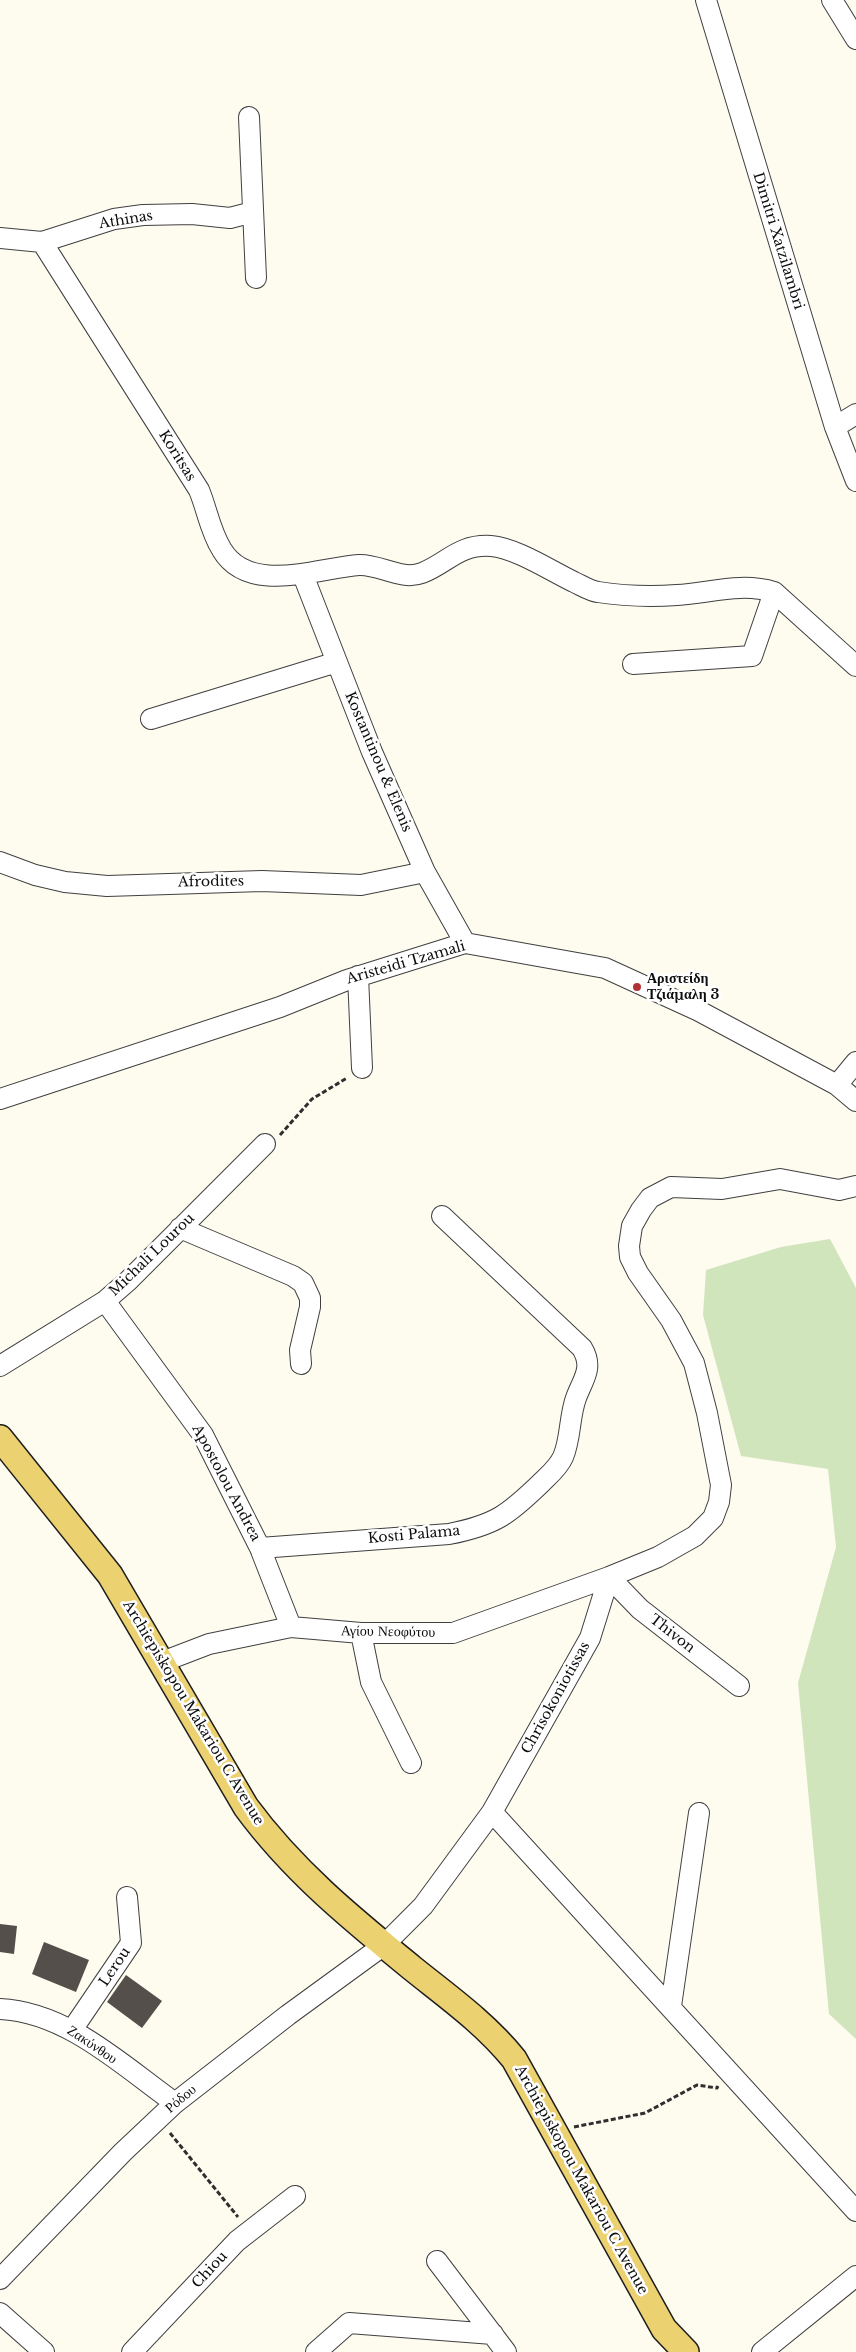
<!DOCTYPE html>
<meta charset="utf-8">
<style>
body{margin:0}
canvas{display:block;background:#fefbef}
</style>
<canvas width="856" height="2352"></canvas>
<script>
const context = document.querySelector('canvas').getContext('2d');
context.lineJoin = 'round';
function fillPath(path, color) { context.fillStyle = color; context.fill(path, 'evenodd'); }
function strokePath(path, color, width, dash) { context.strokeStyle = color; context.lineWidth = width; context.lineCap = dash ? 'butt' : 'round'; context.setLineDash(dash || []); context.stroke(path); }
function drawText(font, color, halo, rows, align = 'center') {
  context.font = font + ' "Libre Baskerville",serif'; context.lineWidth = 5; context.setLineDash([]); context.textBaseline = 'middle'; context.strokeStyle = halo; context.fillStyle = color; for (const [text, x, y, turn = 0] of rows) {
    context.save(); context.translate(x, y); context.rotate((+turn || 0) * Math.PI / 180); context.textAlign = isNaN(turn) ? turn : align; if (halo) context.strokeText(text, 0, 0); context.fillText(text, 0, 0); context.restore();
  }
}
const green = new Path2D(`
 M 830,1239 L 856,1288 L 856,2039 L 829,2014 L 798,1683 L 836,1547 L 828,1469 L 741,1456 L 703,1315 L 706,1270 L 781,1247 Z`);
const building = new Path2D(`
 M 0,1924 L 17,1926 L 14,1954 L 0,1952 Z
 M 44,1942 L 89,1960 L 76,1992 L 32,1974 Z
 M 126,1975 L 162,2001 L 142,2028 L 107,2002 Z`);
const path = new Path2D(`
 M 280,1135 L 312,1099 L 347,1078
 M 574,2127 L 645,2113 L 697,2085 L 717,2088 L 718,2086
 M 170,2133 L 238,2217`);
const minor = new Path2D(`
 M 706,0 L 835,427 L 856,481
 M 832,0 L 856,39
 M 249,117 L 256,278
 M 0,238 L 42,242 L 114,219 L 143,215 L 192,214 L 230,218 L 253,212
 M 42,242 L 199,490 C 207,509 210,531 222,550 C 249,595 318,568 359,565 C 380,564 401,581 422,573 C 448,563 458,544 491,546 C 516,548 551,571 574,582 C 581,585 590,591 598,592 C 624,596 650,597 677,595 C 710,593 741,582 774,592 L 856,666
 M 835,427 L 856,414
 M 303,575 L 372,752 L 425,872 L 465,943
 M 633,664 L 752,656 L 774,592
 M 151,719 L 337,662
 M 0,862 L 35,875 L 65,882 L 107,886 L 262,881 L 361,885 L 425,872
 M 358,976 L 362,1068
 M 837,1085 L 856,1062
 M 0,1099 L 280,1007 L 347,980 L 465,943 L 605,968 L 699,1011 L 837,1085 L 856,1101
 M 180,1228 L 293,1276 L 303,1283 L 310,1298 L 310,1307 L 300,1350 L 301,1364
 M 105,1301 L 203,1435 L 260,1548 L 291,1627
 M 0,1366 L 105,1301 L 128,1281 L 265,1144
 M 260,1548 L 449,1534 C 495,1525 508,1515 541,1483 C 549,1475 558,1468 563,1457 C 571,1439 569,1417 576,1398 C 583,1379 594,1368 582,1348 L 442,1216
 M 609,1577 L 640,1609 L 739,1686
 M 361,1633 L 371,1682 L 411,1763
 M 162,1662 L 209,1644 L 291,1627 L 361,1633 L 453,1633 L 609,1577 L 658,1557 L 695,1536 L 713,1518 L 719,1502 L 721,1485 L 707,1413 L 694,1363 L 671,1320 L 638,1273 L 630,1257 L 629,1246 L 632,1226 L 641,1210 L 650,1198 L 671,1187 L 722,1189 L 780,1179 L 839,1190 L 856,1186
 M 492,1812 L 856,2211
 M 671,2006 L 699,1813
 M 0,2009 C 67,2012 123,2066 175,2103
 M 72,2030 L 131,1943 L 127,1897
 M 437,2261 L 506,2352
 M 0,2279 L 123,2152 L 175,2103 L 288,2015 L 384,1945 L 423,1906 L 492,1812 L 590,1638 L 609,1577
 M 0,2313 L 44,2352
 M 132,2352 L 237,2241 L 295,2196
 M 316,2352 L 349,2323 L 493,2334
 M 762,2352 L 856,2276`);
const major = new Path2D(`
 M 0,1438 L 110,1575 L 246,1807 C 293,1871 352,1919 412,1968 C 448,1997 485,2023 514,2059 L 664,2329 L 686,2352`);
const markers = [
 [637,987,5,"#b13235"]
];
const streetNames = [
 ["Athinas",126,220,-9],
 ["Dimitri Xatzilambri",778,241,73],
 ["Koritsas",177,456,58],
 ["Kostantinou & Elenis",378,762,67],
 ["Afrodites",211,882,-1],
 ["Aristeidi Tzamali",406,963,-16],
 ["Michali Lourou",152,1255,-44],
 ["Apostolou Andrea",226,1483,62],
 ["Kosti Palama",414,1535,-5],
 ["Αγίου Νεοφύτου",388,1632,1],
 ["Thivon",672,1634,38],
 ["Chrisokoniotissas",556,1698,-61],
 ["Archiepiskopou Makariou C Avenue",193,1713,59],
 ["Lerou",115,1967,-56],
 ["Ζακύνθου",92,2045,34],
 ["Ρόδου",181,2099,-40],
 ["Archiepiskopou Makariou C Avenue",581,2180,61],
 ["Chiou",210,2270,-47]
];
const poiNames = [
 ["Αριστείδη",647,979],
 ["Τζιάμαλη 3",647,995]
];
fillPath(green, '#d0e5bb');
fillPath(building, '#554f4b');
strokePath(minor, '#404040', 22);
strokePath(major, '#1e1e1e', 28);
strokePath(path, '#2f2f2f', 3, [5, 2.5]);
strokePath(minor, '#fff', 20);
strokePath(major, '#ecd170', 25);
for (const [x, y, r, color] of markers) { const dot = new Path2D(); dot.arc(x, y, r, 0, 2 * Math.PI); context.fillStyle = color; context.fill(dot); strokePath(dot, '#fff', 2); }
drawText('14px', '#0d0d0d', '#fff', streetNames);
drawText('bold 14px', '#0d0d0d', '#fff', poiNames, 'left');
</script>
